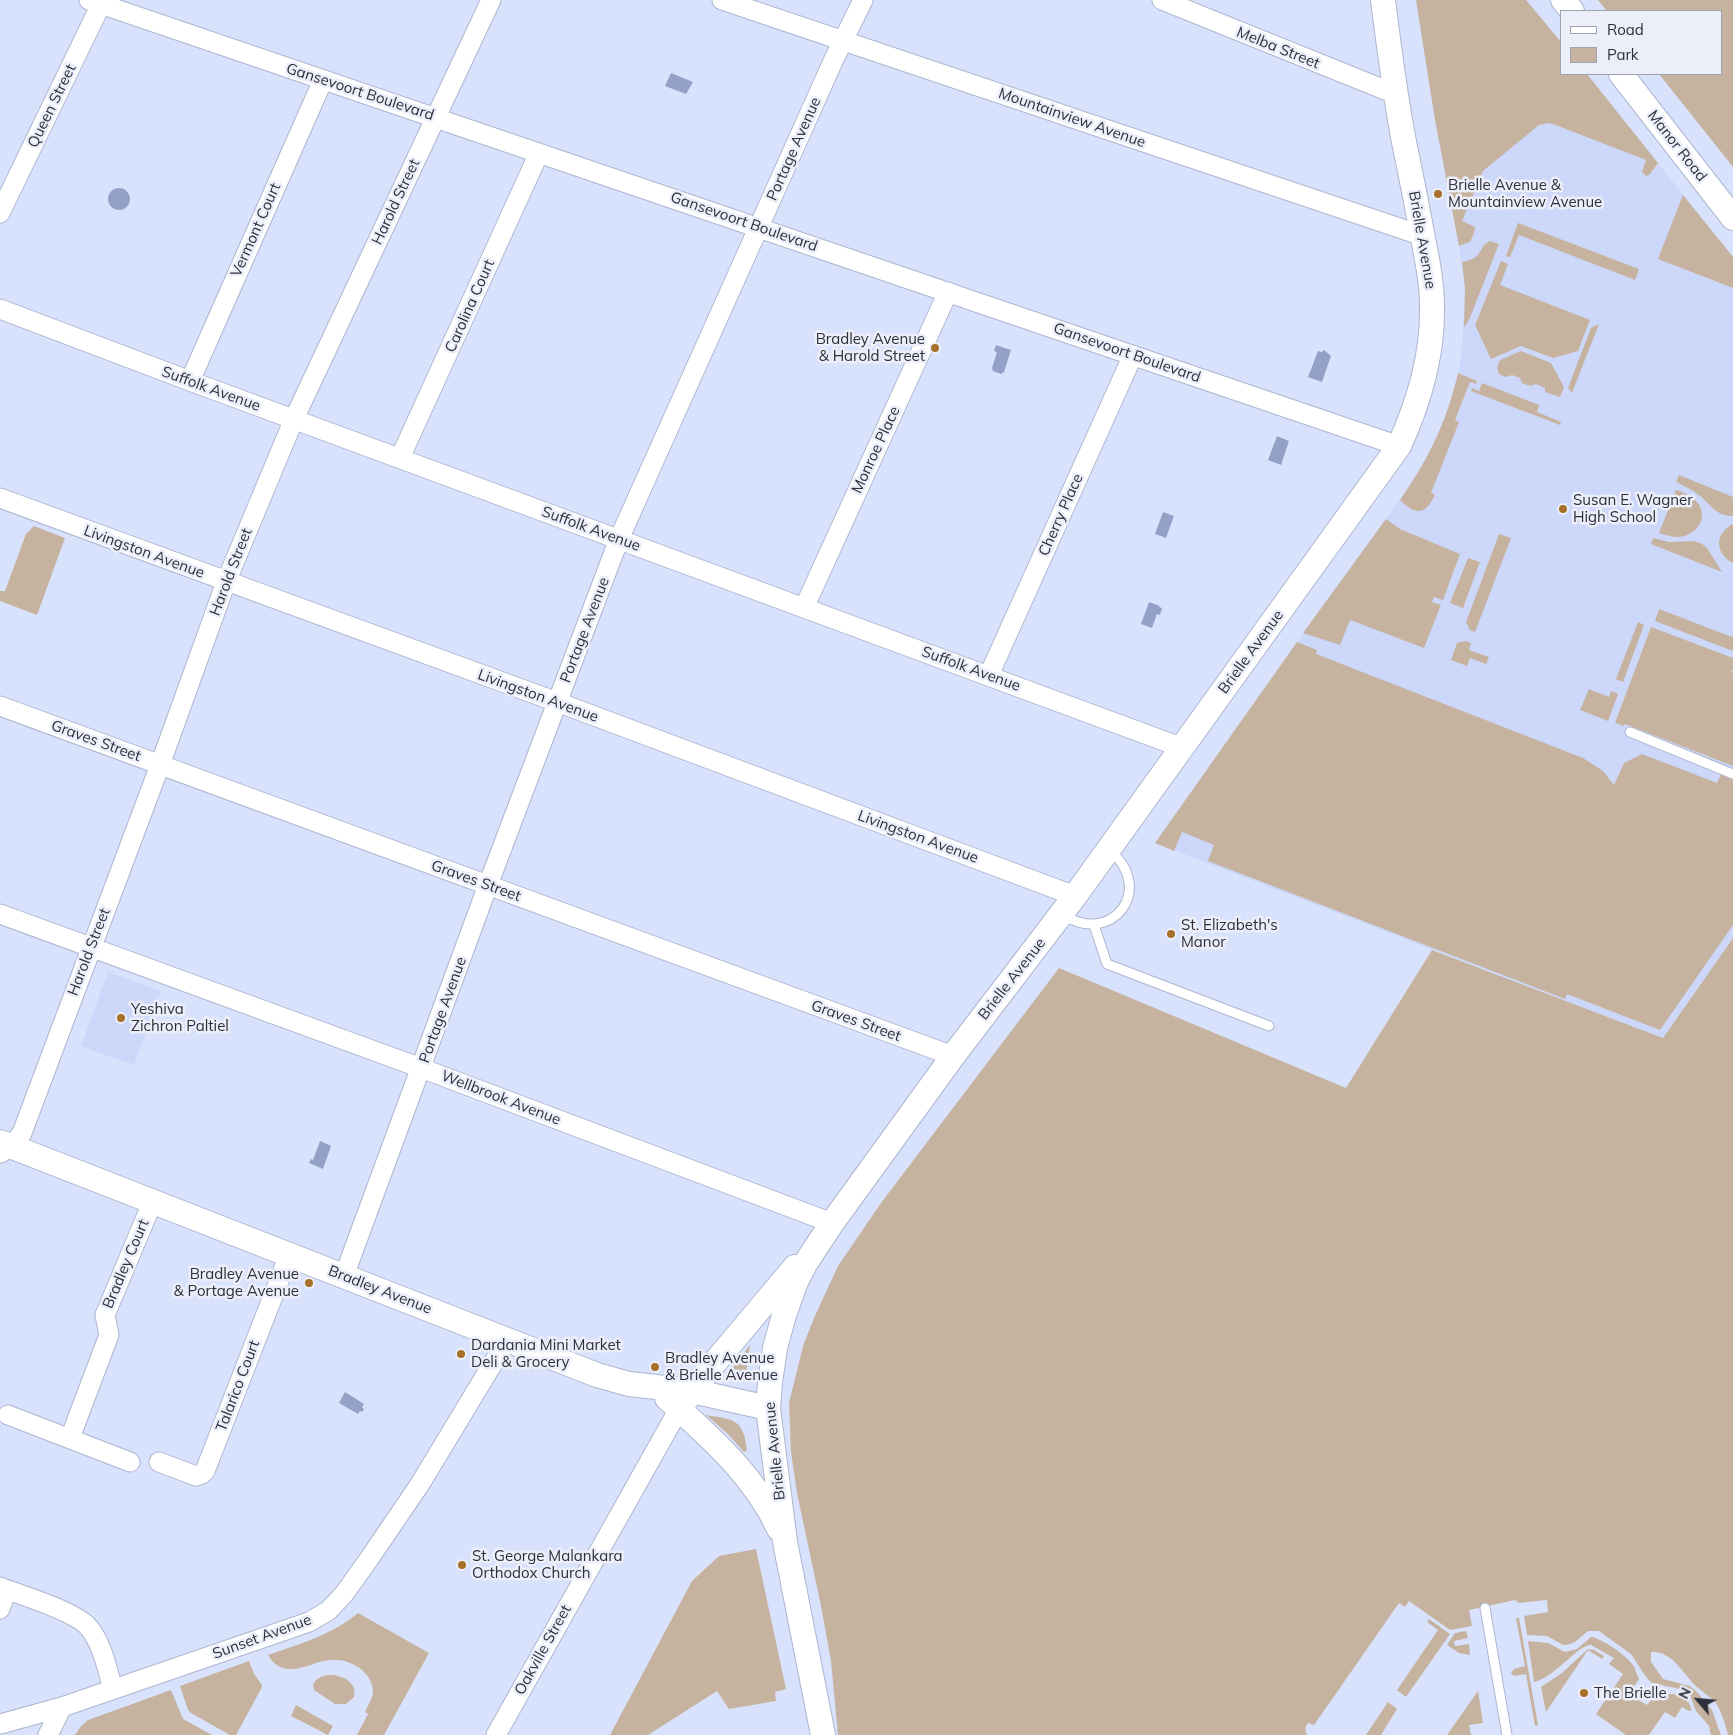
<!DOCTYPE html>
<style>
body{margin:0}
#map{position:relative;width:1733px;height:1735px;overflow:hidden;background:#d9e2fd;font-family:Mulish,sans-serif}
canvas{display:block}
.legend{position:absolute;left:1560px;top:10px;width:162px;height:65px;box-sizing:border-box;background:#eceffa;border:1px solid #a0a3ad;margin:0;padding:6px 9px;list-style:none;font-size:15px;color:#2d303a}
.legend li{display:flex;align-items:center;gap:10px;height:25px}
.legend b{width:25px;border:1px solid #a0a3ad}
.north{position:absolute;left:1673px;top:1675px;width:50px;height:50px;-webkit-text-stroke:4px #eceffa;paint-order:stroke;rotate:297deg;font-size:14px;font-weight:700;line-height:20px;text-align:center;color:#2d303a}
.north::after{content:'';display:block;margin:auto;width:18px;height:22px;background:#2d303a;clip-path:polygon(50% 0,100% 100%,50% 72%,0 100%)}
</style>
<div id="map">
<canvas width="1733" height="1735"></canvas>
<ul class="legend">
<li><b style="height:6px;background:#fff"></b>Road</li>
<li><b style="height:14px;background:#c6b39f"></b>Park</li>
</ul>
<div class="north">N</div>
</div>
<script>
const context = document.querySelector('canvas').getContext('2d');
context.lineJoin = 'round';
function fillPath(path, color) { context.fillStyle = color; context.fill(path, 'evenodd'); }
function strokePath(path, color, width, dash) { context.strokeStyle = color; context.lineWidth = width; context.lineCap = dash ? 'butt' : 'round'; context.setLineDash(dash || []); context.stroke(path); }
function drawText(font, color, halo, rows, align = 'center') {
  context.font = font + ' Mulish,sans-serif'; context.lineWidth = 5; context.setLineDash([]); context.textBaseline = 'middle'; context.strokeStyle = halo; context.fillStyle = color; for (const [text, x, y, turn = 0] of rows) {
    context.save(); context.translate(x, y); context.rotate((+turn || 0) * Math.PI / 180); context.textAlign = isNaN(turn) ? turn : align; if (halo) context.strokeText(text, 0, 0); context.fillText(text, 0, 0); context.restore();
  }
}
const built = new Path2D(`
 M 1416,0 L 1526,0 L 1562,43 L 1562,74 L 1587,74 L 1733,257 L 1733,938 L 1663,1038 L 1155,843 L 1405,492 L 1428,457 L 1447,414 L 1458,375 L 1462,349 L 1465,288 L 1459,246 L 1435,120 Z
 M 108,972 L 161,991 L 134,1065 L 81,1046 Z`);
const green = new Path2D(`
 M 1416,0 L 1526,0 L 1562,43 L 1562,74 L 1587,74 L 1658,163 L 1649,175 L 1646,176 L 1642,172 L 1646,160 L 1553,124 L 1549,123 L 1539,125 L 1483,171 L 1462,221 L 1475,227 L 1474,233 L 1470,242 L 1459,246 L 1435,120 Z
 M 1598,0 L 1733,0 L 1733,167 L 1659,74 L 1722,74 L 1722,11 L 1607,11 Z
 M 1683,195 L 1733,257 L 1733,288 L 1658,259 Z
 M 1518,223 L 1639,269 L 1635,280 L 1519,235 L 1510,257 L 1506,256 Z
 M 1490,241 L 1499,244 L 1469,320 L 1464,327 L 1465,288 L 1462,262 C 1485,258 1477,247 1490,241 Z
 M 1501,261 L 1508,264 L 1500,285 L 1590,320 L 1578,351 L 1553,358 L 1521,346 L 1491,359 L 1475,325 Z
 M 1599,324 L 1572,393 L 1568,388 L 1591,328 Z
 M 1521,351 L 1551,363 L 1564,387 L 1560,397 L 1545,392 L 1545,388 L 1536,384 L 1530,386 L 1522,383 L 1520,378 L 1512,375 L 1506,377 L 1499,374 L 1497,368 L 1500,360 Z
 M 1458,373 L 1477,381 L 1476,384 L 1470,382 L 1455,420 L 1459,422 L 1431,493 L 1435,495 C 1425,516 1415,515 1400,500 C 1428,460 1447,421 1458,373 Z
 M 1482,383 L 1539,405 L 1537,412 L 1561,422 L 1560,425 L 1471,391 L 1472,388 L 1479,391 Z
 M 1679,475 L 1733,497 L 1733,516 C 1716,516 1712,506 1700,496 C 1693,490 1684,486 1676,482 Z
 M 1676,490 C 1682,492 1689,494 1694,499 C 1711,514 1699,535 1679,537 C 1672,537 1665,535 1659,533 Z
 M 1386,519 L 1400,529 L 1460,554 L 1443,600 L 1434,597 L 1432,602 L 1441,605 L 1424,648 L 1350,620 L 1340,645 L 1303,633 Z
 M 1733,524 L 1733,563 C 1715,554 1714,533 1733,524 Z
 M 34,526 L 65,538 L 37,615 L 0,601 L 0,591 L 5,591 L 26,534 Z
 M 1499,534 L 1511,538 L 1475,632 L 1470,630 L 1466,622 Z
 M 1653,538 L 1669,542 L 1694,541 L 1702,544 L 1707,548 L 1722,572 L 1651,544 Z
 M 1468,558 L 1480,562 L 1463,608 L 1450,603 Z
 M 1659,609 L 1732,637 L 1733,635 L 1733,651 L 1655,621 Z
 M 1638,622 L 1644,625 L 1623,682 L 1616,679 Z
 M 1651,627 L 1733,658 L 1733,670 L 1731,672 L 1733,673 L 1733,766 L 1625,724 L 1624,726 L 1615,723 Z
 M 1466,641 L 1471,643 L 1469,650 L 1489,657 L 1486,664 L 1470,658 L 1467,666 L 1451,660 L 1457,643 Z
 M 1297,642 L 1317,650 L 1316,654 L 1583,758 L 1603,771 L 1614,785 L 1624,763 L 1642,754 L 1717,783 L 1721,774 L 1733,779 L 1733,925 L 1660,1030 L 1567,994 L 1565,999 L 1208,861 L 1214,845 L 1182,832 L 1174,851 L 1155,843 Z
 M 1589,689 L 1609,697 L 1611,691 L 1618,694 L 1608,721 L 1580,710 Z
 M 1733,938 L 1733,1735 L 1728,1735 C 1725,1724 1722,1712 1715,1702 C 1710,1696 1702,1692 1697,1687 C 1683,1674 1672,1650 1651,1652 L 1651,1662 L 1663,1679 L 1690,1686 L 1696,1691 L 1712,1710 L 1721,1735 L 1711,1735 L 1709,1726 L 1696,1711 L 1689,1693 L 1680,1689 L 1652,1683 L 1646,1677 L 1631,1654 L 1599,1631 L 1588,1631 L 1575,1642 L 1567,1645 L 1563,1645 L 1547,1636 L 1527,1635 L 1524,1616 L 1548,1612 L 1547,1600 L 1519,1603 L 1515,1600 L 1469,1610 L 1472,1626 L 1450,1630 L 1409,1601 L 1405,1607 L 1399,1603 L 1314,1725 L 1308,1723 C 1305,1727 1305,1730 1307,1735 L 838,1735 L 831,1661 L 821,1606 L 797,1493 L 791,1452 L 789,1403 L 803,1346 L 814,1318 L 838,1266 L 881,1203 L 1059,968 L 1346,1088 L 1432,950 L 1663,1038 Z
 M 750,1345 L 745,1381 L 727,1375 Z
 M 706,1415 C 734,1420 743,1418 747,1450 L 744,1452 L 727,1433 Z
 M 756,1549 L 786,1689 L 775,1692 L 776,1701 L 729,1709 L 717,1691 L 648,1735 L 610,1735 L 692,1581 L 719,1556 Z
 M 358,1613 L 429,1653 L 384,1735 L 357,1735 L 368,1714 L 365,1712 C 368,1705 373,1698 373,1691 C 372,1671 349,1658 330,1660 C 317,1661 302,1670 289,1669 C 279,1669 272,1662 268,1655 C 299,1644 332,1635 358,1613 Z
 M 1516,1618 L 1519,1618 L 1538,1725 L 1535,1726 L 1526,1674 L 1514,1676 L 1511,1673 L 1514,1669 L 1525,1666 Z
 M 1429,1619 L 1450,1634 L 1406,1697 L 1397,1690 L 1438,1630 L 1427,1622 Z
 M 1466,1631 L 1468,1638 L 1454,1641 L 1455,1646 L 1469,1644 L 1470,1655 L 1459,1653 L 1447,1645 L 1455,1633 Z
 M 1591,1637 C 1601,1638 1626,1655 1632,1664 C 1636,1668 1636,1674 1639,1679 L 1629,1694 L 1647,1705 L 1656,1693 L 1682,1695 L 1686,1697 L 1692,1710 L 1689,1711 L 1682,1707 L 1675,1718 L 1665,1712 L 1649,1735 L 1626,1735 L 1596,1714 L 1623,1674 L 1609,1664 L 1614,1658 L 1591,1645 C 1577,1645 1556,1677 1534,1682 L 1528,1641 L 1548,1643 L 1565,1652 L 1577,1649 Z
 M 1588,1649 L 1594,1650 L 1604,1656 L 1602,1659 L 1588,1650 L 1546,1712 L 1541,1687 L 1562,1673 Z
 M 249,1661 L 254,1674 L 262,1685 L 261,1689 L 236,1735 L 230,1735 L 191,1713 L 188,1710 L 180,1686 Z
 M 334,1675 C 346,1677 357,1684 354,1697 L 346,1704 L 335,1704 L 314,1690 L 313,1684 C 318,1676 325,1675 334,1675 Z
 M 171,1690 L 183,1719 L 212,1735 L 75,1735 L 81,1726 L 88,1720 Z
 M 1478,1691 L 1483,1723 L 1469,1725 L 1471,1735 L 1447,1735 Z
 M 1388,1702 L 1397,1709 L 1381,1735 L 1366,1735 Z
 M 296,1705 L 333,1726 L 328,1735 L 291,1716 Z`);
const water = new Path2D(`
 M 671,73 L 693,82 L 686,94 L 665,86 Z
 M108 199a11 11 0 1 1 22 0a11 11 0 1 1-22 0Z
 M 996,345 L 1011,350 L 1004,372 L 1001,374 L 993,371 L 992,368 L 997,352 L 994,351 Z
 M 1324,350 L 1331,356 L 1322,382 L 1308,377 L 1318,351 L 1322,352 Z
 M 1277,436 L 1289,441 L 1281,465 L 1268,460 Z
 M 1163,512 L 1174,516 L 1166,538 L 1155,534 Z
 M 1149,602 L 1160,606 L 1159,607 L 1162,608 L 1160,615 L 1157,614 L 1152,628 L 1141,624 Z
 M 320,1141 L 331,1146 L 323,1169 L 309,1163 L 311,1159 L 313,1160 Z
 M 345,1392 L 364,1404 L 362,1407 L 364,1409 L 362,1412 L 360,1411 L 358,1414 L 339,1403 Z`);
const service = new Path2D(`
 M 1630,732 L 1733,774
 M 1062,914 C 1112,948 1156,888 1110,851
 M 1094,925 L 1107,964 L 1269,1026
 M 1485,1608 L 1507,1735`);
const minor = new Path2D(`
 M 89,0 L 1399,446
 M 722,0 L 1423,236
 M 1162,0 L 1395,94
 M 0,213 L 103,0
 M 0,309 L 190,381 L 1183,748
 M 190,381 L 323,80
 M 400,458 L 539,153
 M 0,498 L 557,702 L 1075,896
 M 804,608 L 948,292
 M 989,675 L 1133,355
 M 0,706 L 953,1056
 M 0,914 L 421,1068 L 832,1223
 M 1,1153 L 17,1139 L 22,1133 L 160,765 L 226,582 L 294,419 L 491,0
 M 344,1276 L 488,885 L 619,539 L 834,59 L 863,0
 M 8,1415 L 130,1462
 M 70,1438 L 109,1335 L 105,1315 L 152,1203
 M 159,1462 L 196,1476 L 202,1474 L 205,1471 L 289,1255
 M 0,1587 C 20,1595 79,1612 90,1629 C 103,1646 107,1669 113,1689
 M 0,1609 L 7,1590
 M 0,1724 L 62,1707 L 309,1622 L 328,1611 L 344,1594 L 369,1559 L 420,1484 L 507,1340
 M 48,1735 L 62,1707
 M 496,1735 L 679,1409`);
const tertiary = new Path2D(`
 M 1563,0 L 1572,11
 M 1621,74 L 1733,218
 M 0,1142 L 597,1375 L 629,1384 L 692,1391 L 768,1408
 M 667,1398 C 710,1437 754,1475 779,1529
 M 679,1409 L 710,1368 L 795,1267
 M 823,1735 L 785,1542 L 768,1408 L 770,1383 L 775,1348 L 784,1315 L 795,1284 L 805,1264 L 832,1223 L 953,1056 L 1075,896 L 1399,446 C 1419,402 1433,356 1432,307 C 1432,280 1426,254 1421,228 C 1416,200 1410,171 1404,142 C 1395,95 1389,48 1383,0`);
const markers = [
 [1438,194,5,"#a6702b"],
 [935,348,5,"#a6702b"],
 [1563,509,5,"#a6702b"],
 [1171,934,5,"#a6702b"],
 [121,1018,5,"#a6702b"],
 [309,1283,5,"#a6702b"],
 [461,1354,5,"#a6702b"],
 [655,1367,5,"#a6702b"],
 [462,1565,5,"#a6702b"],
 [1584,1693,5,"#a6702b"]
];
const streetNames = [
 ["Melba Street",1278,48,22],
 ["Gansevoort Boulevard",360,92,18],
 ["Queen Street",52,106,-64],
 ["Mountainview Avenue",1072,118,19],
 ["Manor Road",1677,146,52],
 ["Portage Avenue",794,149,-66],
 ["Harold Street",396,202,-65],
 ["Gansevoort Boulevard",744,222,19],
 ["Vermont Court",256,230,-66],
 ["Brielle Avenue",1422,240,80],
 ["Carolina Court",470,306,-66],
 ["Gansevoort Boulevard",1127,353,19],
 ["Suffolk Avenue",211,389,20],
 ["Monroe Place",876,450,-65],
 ["Cherry Place",1061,515,-66],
 ["Suffolk Avenue",591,529,20],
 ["Livingston Avenue",144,552,20],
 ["Harold Street",231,572,-69],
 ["Portage Avenue",585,630,-69],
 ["Brielle Avenue",1251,652,-54],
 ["Suffolk Avenue",971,669,20],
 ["Livingston Avenue",538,696,20],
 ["Graves Street",96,741,20],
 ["Livingston Avenue",918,837,20],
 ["Graves Street",476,881,20],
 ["Harold Street",89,952,-69],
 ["Brielle Avenue",1012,979,-52],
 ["Portage Avenue",443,1010,-70],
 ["Graves Street",856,1021,20],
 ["Wellbrook Avenue",501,1098,21],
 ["Bradley Court",126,1264,-67],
 ["Bradley Avenue",380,1290,21],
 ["Talarico Court",238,1386,-69],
 ["Brielle Avenue",775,1451,-96],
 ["Sunset Avenue",262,1637,-20],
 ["Oakville Street",543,1650,-61]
];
const poiNames = [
 ["Brielle Avenue &",1448,185],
 ["Mountainview Avenue",1448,202],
 ["Bradley Avenue",925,339,"right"],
 ["& Harold Street",925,356,"right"],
 ["Susan E. Wagner",1573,500],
 ["High School",1573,517],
 ["St. Elizabeth's",1181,925],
 ["Manor",1181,942],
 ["Yeshiva",131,1009],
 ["Zichron Paltiel",131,1026],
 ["Bradley Avenue",299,1274,"right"],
 ["& Portage Avenue",299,1291,"right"],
 ["Dardania Mini Market",471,1345],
 ["Deli & Grocery",471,1362],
 ["Bradley Avenue",665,1358],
 ["& Brielle Avenue",665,1375],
 ["St. George Malankara",472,1556],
 ["Orthodox Church",472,1573],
 ["The Brielle",1594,1693]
];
fillPath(built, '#ccd7f9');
fillPath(green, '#c6b39f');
fillPath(water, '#94a1c6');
strokePath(service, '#adb6cf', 11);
strokePath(minor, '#adb6cf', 21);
strokePath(tertiary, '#adb6cf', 26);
strokePath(service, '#fff', 9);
strokePath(minor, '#fff', 19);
strokePath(tertiary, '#fff', 24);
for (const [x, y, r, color] of markers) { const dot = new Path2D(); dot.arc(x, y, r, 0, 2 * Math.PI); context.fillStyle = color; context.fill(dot); strokePath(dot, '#eceffa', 2); }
drawText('15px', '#2d303a', '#eceffa', streetNames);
drawText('15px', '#2d303a', '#eceffa', poiNames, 'left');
</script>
